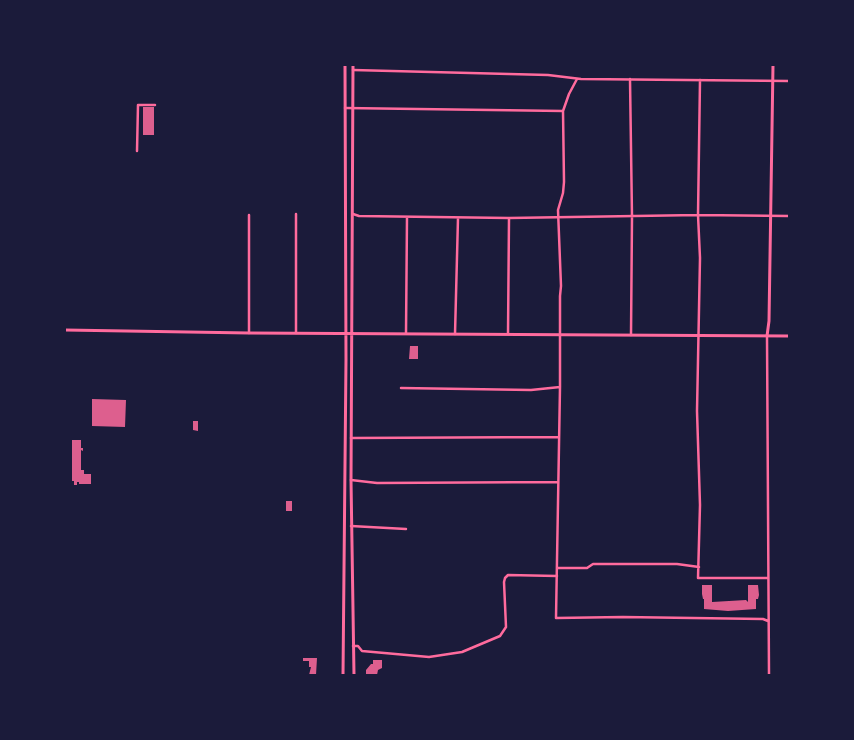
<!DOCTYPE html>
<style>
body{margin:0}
#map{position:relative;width:854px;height:740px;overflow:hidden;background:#1b1b3a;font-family:"Fira Sans Condensed",sans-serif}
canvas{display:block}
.frame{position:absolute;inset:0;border:66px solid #1b1b3a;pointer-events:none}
</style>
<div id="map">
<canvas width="854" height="740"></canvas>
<div class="frame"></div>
</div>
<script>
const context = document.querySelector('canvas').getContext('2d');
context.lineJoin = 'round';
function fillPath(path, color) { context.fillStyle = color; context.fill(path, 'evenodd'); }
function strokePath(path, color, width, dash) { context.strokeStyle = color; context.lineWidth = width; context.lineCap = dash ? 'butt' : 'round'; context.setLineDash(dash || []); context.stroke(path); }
const building = new Path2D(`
 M 143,107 L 154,107 L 154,135 L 143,135 Z
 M 410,346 L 418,346 L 418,359 L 409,359 Z
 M 92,399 L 126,400 L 125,427 L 92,426 Z
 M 193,421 L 198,421 L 198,431 L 193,430 Z
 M 72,440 L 81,440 L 81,448 L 83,448 L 83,451 L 81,450 L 81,470 L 84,470 L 84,474 L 91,474 L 91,484 L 79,484 L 79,482 L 77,482 L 77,485 L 74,485 L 74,481 L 72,481 Z
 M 286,501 L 292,501 L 292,511 L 286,511 Z
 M 702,585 L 712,585 L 712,602 L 746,600 L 748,602 L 748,585 L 758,585 L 759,595 L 758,599 L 756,599 L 756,609 L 728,611 L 704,609 L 704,599 L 703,599 L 702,594 Z
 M 303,658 L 317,658 L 316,675 L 309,675 L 311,667 L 309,667 L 309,661 L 303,661 Z
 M 373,660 L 382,660 L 382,668 L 378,670 L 377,675 L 366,675 L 366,670 L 371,664 L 373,664 Z`);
const minor = new Path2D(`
 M 353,70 L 548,75 L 581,79 L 789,81
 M 577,79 L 569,94 L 563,111 L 564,182 L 563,193 L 558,210 L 561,286 L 560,296 L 560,387 L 556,618 L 623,617 L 763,619 L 768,621
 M 630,79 L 632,217 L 631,335
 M 700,80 L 698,215 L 700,258 L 697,411 L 700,505 L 698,578 L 768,578
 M 345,108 L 563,111
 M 137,151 L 138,105 L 155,105
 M 353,214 L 359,216 L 509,218 L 698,215 L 789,216
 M 249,333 L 249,215
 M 296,333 L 296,214
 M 406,333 L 407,217
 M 455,334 L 458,218
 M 508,334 L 509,218
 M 767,336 L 769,675
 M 401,388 L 531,390 L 560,387
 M 351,438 L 559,437
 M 351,480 L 377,483 L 558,482
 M 351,526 L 406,529
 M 557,568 L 587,568 L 593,564 L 677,564 L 699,567
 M 353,646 L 358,646 L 362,651 L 429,657 L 462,652 L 500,636 L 506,627 L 504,582 L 505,578 L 508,575 L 557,576`);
const tertiary = new Path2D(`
 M 767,336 L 769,321 L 773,65`);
const secondary = new Path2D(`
 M 353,65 L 351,480 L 354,675
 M 65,330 L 249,333 L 789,336
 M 343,675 L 346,359 L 345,65`);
fillPath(building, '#dd5f8e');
strokePath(minor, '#ff6b9d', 2.5);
strokePath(tertiary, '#ff6b9d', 3);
strokePath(secondary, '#ff6b9d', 3);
</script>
